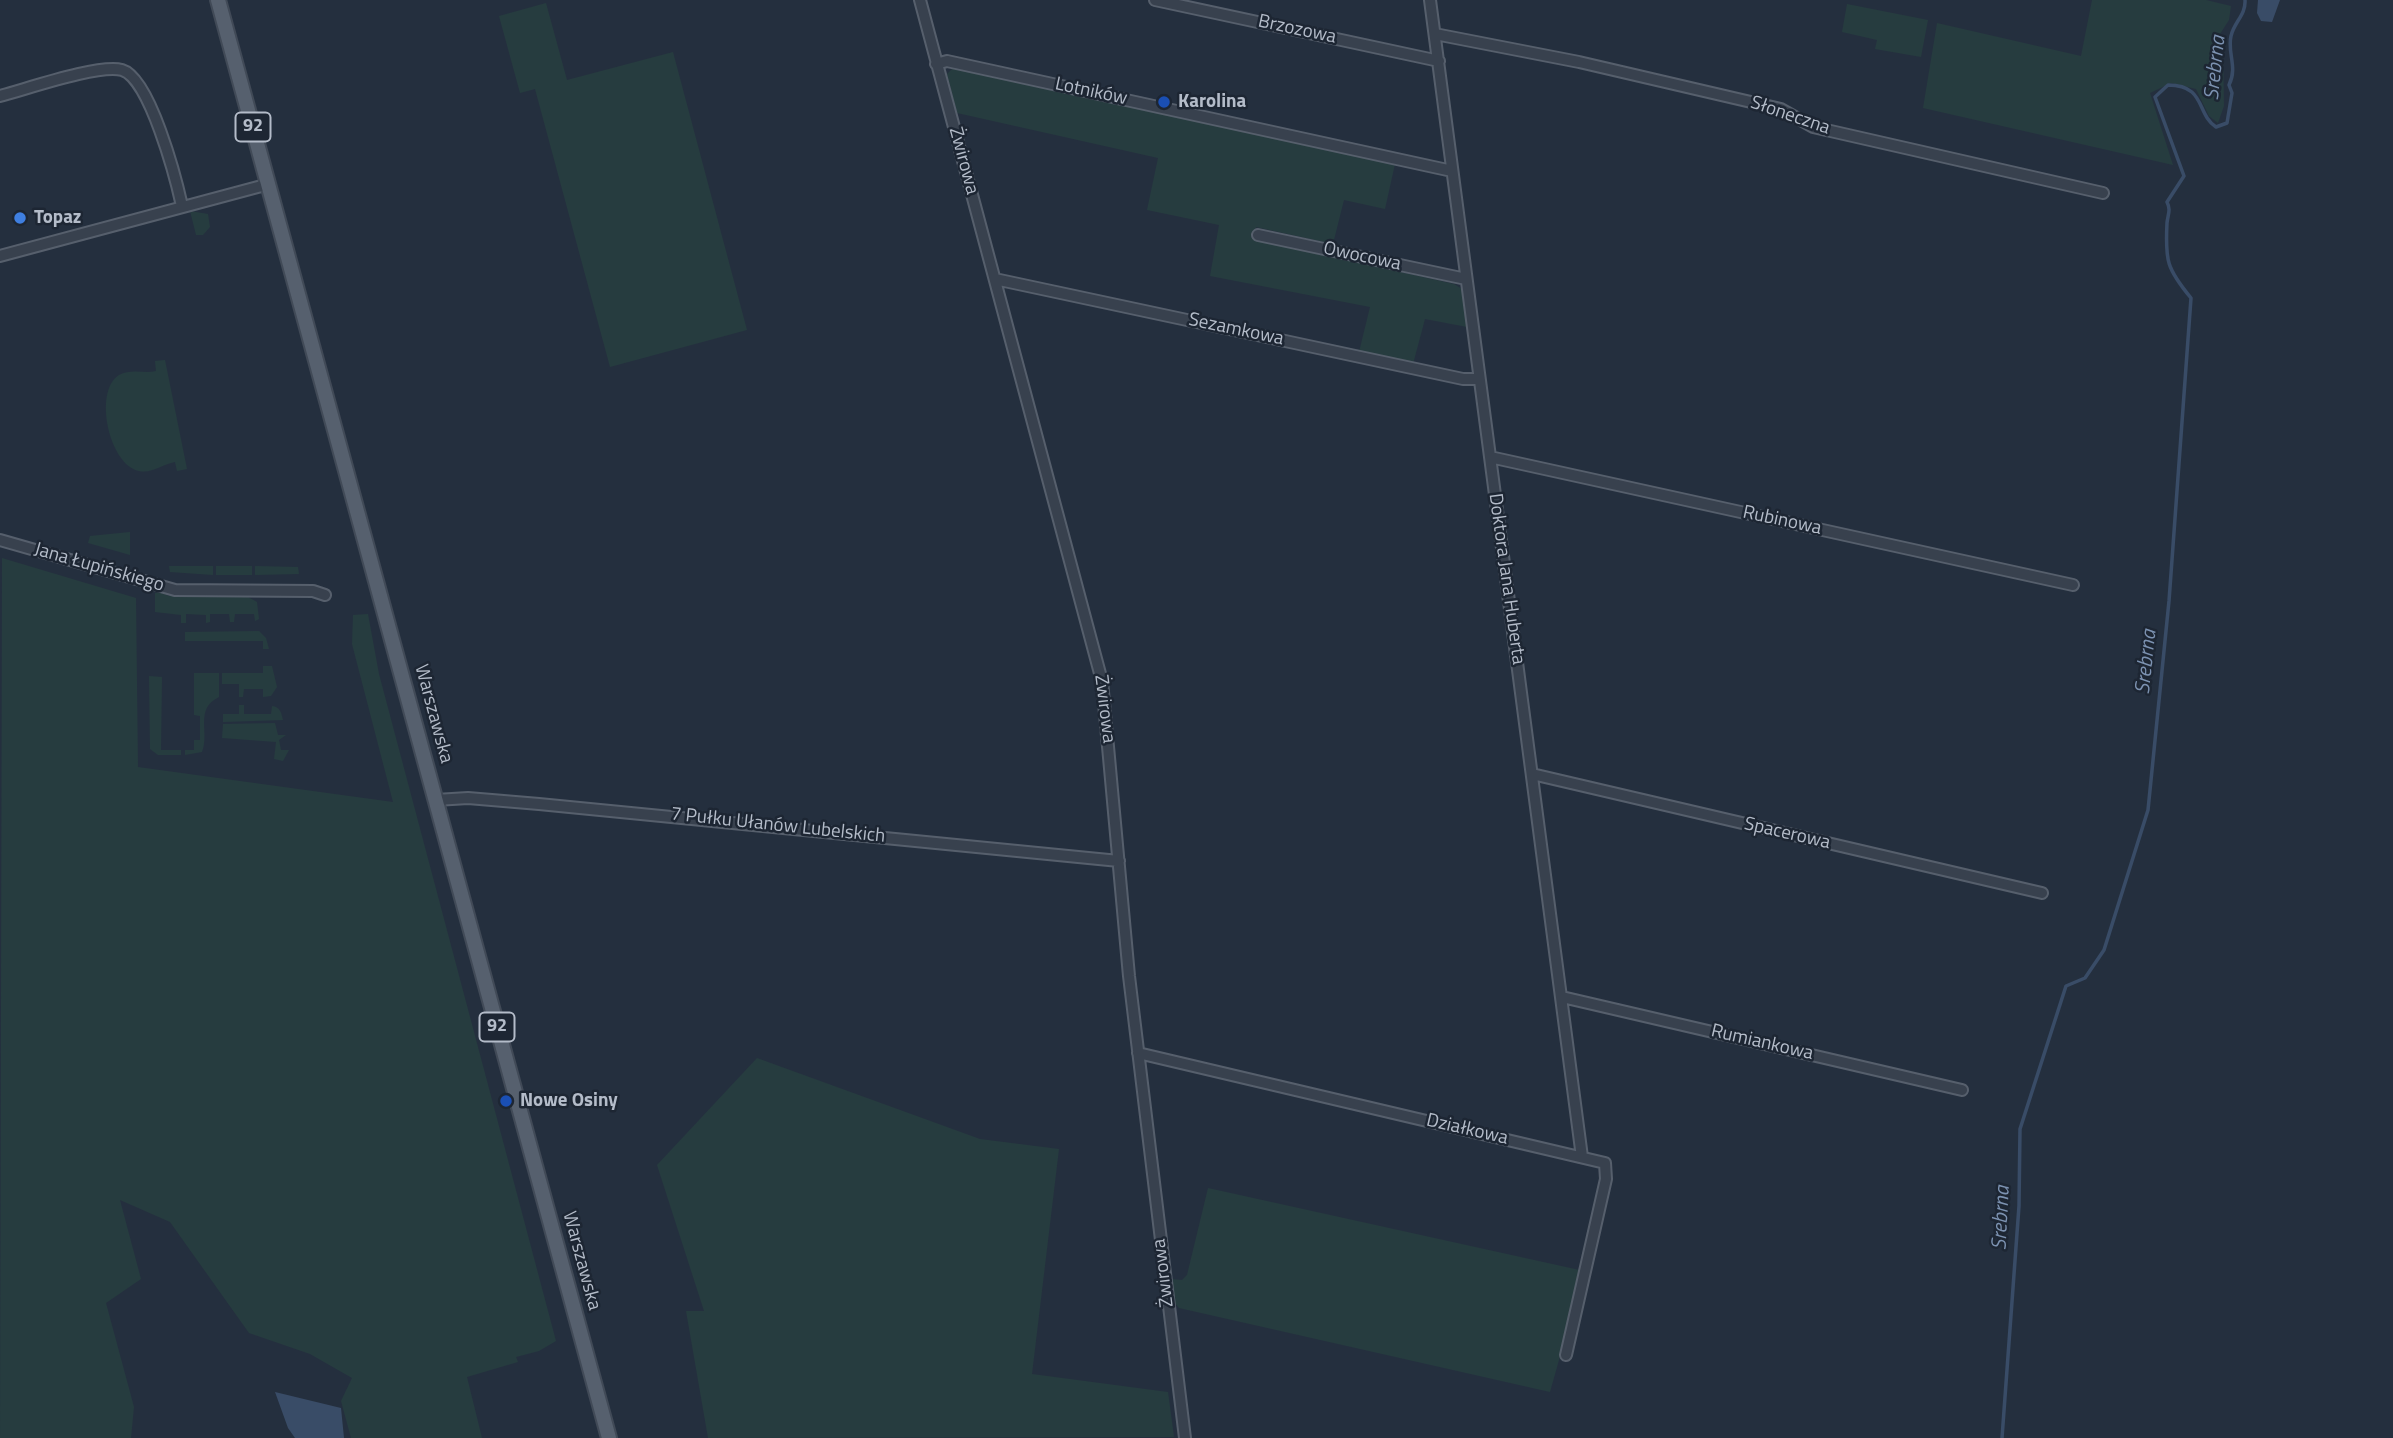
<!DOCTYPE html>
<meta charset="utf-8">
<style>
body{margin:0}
canvas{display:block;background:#242f3e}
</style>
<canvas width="2393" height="1438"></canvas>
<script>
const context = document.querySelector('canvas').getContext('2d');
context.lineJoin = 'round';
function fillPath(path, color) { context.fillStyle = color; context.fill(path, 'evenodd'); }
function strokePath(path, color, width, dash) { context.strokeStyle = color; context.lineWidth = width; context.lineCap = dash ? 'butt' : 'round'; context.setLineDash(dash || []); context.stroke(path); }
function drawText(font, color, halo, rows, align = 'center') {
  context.font = font + ' "Titillium Web",sans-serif'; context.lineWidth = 5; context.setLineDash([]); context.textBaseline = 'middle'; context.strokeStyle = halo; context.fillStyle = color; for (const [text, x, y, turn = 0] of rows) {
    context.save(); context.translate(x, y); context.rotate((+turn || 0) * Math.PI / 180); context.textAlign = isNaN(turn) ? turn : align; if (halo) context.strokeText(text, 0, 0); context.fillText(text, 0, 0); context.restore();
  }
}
const green = new Path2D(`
 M 2092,0 L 2206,0 L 2231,6 L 2229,20 L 2220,34 L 2223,43 L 2224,106 L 2218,123 L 2209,116 L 2196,89 L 2171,83 L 2150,93 L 2173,165 L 1923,108 L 1937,23 L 2081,56 Z
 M 546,3 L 567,80 L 673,52 L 747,330 L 610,367 L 535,89 L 520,93 L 499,16 Z
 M 1847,4 L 1928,20 L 1921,57 L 1875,49 L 1877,40 L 1842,32 Z
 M 953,68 L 1395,164 L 1385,209 L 1344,200 L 1333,244 L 1256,227 L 1253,239 L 1454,284 L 1462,289 L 1467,327 L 1425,319 L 1413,364 L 1359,352 L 1370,307 L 1210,276 L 1219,225 L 1147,210 L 1158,158 L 957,113 L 947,74 Z
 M 190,211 L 208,214 L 210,227 L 203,235 L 196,235 Z
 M 165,360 L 187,469 L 177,471 L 175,462 C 163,464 151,474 139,471 C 109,465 93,391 119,375 C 132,368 144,374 156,371 L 155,361 Z
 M 130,532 L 130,555 L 88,543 L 90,536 Z
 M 2,558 L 136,598 L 138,767 L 393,802 L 352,644 L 353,615 L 368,614 L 379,674 L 556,1341 L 539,1351 L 516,1357 L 518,1362 L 467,1377 L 482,1438 L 351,1438 L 341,1401 L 352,1378 L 310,1354 L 249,1333 L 170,1222 L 120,1200 L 141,1279 L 106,1303 L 134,1407 L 131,1438 L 0,1438 Z
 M 169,566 L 213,566 L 213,575 L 170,572 Z
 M 216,566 L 252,566 L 252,575 L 216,575 Z
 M 255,566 L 298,567 L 299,574 L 255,575 Z
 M 159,592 L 169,596 L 248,597 L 257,602 L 259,619 L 255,621 L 254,614 L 235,614 L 234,622 L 230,622 L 229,614 L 210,614 L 210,622 L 206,623 L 206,615 L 186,614 L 186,623 L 181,623 L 181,615 L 155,612 L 155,593 Z
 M 259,631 L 266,638 L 269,649 L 263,649 L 263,641 L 185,641 L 185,632 Z
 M 263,666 L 272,666 L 277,687 L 271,696 L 263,697 L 263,689 L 244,689 L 243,697 L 239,697 L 239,684 L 222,684 L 222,673 L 263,673 Z
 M 194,673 L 219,673 L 219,697 C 194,709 210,732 202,752 L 185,755 L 185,750 L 194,750 L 194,740 L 200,740 L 200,716 L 194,715 Z
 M 149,676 L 162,677 L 161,750 L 181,750 L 181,755 L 158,755 L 150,749 Z
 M 239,705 L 244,705 L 244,714 L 271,714 L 272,706 C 280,707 281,712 283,720 L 223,722 L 223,714 L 239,714 Z
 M 275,723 L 278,735 L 286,735 L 279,740 L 281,750 L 289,750 L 283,761 L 274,759 L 276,742 L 222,738 L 223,724 Z
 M 757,1058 L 980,1139 L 1059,1149 L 1032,1374 L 1168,1392 L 1174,1437 L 708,1438 L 686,1311 L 704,1311 L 657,1165 Z
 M 1208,1188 L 1584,1271 L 1550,1392 L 1179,1308 L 1174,1302 L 1171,1279 L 1182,1280 L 1187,1275 Z`);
const water = new Path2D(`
 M 2258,0 L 2280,0 L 2272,22 L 2261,21 L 2257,13 Z
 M 275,1392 L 341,1408 L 344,1438 L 295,1438 L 288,1428 Z`);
const stream = new Path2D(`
 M 2002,1438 L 2019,1206 L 2020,1129 L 2066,986 L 2085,978 L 2104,950 L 2148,810 L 2169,601 L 2191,298 C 2167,269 2165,261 2167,223 C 2168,214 2171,210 2167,202 L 2184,176 L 2155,97 L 2168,85 C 2206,85 2196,114 2216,127 L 2227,123 L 2232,93 L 2229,85 C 2238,67 2227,53 2231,36 C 2234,22 2246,15 2245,0`);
const minor = new Path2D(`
 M 920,0 L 1102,681 L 1129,976 L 1185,1438
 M 1155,0 L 1439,61
 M 1430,0 L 1582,1157
 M 1435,34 L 1579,62 L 1781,109 L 1813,127 L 2103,193
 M 936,64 L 947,61 L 1452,171
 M 0,96 C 27,89 98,64 122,70 C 150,78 176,179 182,206
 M 1258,235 L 1466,279
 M 0,256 L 269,184
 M 995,279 L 1463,379 L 1478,379
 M 1490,457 L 2073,585
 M 0,540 L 175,590 L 313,591 L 325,595
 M 1532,774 L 2042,893
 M 436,800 L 468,798 L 539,804 L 1119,861
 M 1562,997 L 1962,1090
 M 1138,1053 L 1605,1163 L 1606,1179 L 1566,1355`);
const major = new Path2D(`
 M 218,0 L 609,1438`);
const markers = [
 [1164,102,7,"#1a4fb4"],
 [20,218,7,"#3f7fe0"],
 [506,1101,7,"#1a4fb4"]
];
const shields = [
 [253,127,35],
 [497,1027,35]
];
const shieldNames = [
 ["92",253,127],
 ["92",497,1027]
];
const streetNames = [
 ["Brzozowa",1297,30,12],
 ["Lotników",1091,92,12],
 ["Słoneczna",1790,116,19],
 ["Żwirowa",963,161,75],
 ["Owocowa",1362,257,12],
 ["Sezamkowa",1236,330,12],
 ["Rubinowa",1782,521,12],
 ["Jana Łupińskiego",99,568,16],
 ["Doktora Jana Huberta",1506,579,82],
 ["Żwirowa",1104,709,83],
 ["Warszawska",433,714,75],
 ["7 Pułku Ułanów Lubelskich",778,826,6],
 ["Spacerowa",1787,834,13],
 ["Rumiankowa",1762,1043,13],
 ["Działkowa",1467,1130,13],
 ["Warszawska",581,1261,75],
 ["Żwirowa",1164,1273,-97]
];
const poiNames = [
 ["Karolina",1178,102],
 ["Topaz",34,218],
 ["Nowe Osiny",520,1101]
];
const waterNames = [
 ["Srebrna",2216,68,-84],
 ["Srebrna",2147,662,-84],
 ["Srebrna",2002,1218,-87]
];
fillPath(green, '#263c3f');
fillPath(water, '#394c67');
strokePath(stream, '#394c67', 3.5);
strokePath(minor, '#565f6c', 14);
strokePath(major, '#414a57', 18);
strokePath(minor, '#38414e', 10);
strokePath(major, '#56606e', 14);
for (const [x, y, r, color] of markers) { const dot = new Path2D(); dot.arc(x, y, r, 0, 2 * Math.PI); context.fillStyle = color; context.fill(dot); strokePath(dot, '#1d2633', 2.5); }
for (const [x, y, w] of shields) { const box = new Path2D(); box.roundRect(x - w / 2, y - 14.5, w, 29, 5); context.fillStyle = '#1d2633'; context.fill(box); strokePath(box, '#b4bcc9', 2); }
drawText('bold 18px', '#b4bcc9', null, shieldNames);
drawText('19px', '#b4bcc9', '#1d2633', streetNames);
drawText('bold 19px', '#b4bcc9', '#1d2633', poiNames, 'left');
drawText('italic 21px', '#7c92b1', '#1d2633', waterNames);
</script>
